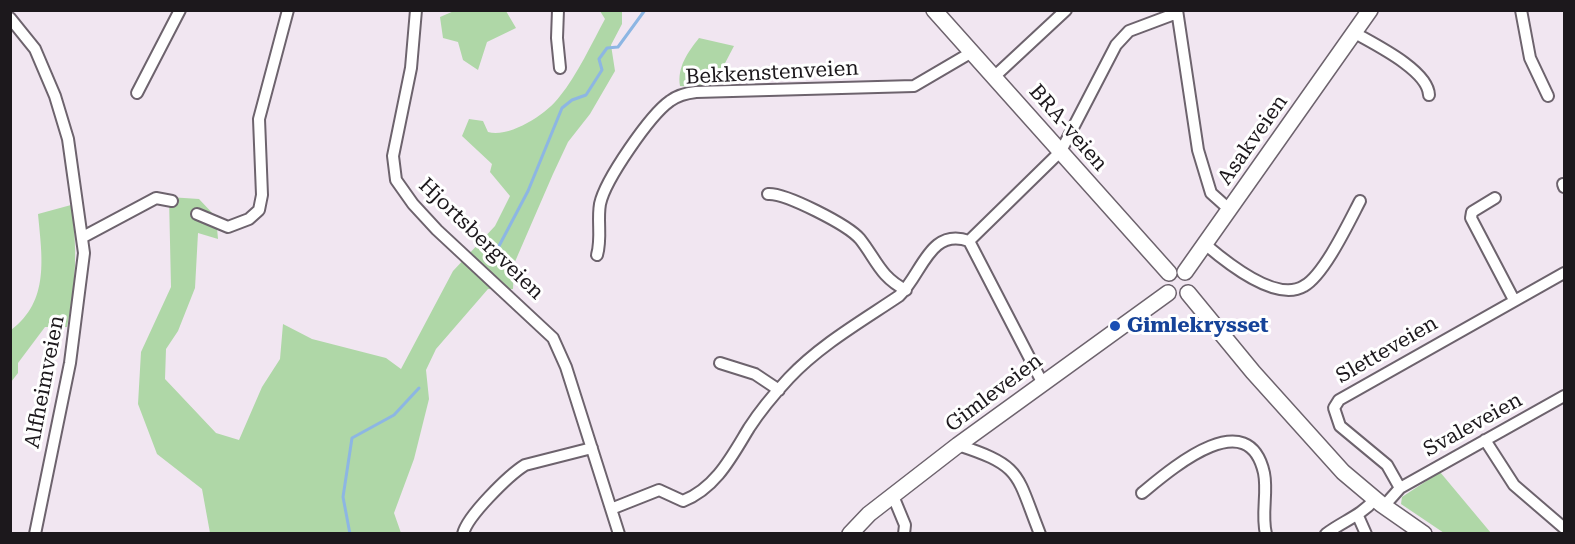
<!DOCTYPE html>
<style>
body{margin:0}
#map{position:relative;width:1575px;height:544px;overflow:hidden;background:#f1e6f1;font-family:"Roboto Serif",serif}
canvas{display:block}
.frame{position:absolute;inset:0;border:12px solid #1c181c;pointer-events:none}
</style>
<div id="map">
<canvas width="1575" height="544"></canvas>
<div class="frame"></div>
</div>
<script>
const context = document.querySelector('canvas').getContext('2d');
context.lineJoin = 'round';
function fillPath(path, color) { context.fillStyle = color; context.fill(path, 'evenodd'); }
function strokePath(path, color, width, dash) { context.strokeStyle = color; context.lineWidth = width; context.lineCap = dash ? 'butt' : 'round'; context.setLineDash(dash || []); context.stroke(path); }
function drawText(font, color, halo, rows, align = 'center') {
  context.font = font + ' "Roboto Serif",serif'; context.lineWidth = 6; context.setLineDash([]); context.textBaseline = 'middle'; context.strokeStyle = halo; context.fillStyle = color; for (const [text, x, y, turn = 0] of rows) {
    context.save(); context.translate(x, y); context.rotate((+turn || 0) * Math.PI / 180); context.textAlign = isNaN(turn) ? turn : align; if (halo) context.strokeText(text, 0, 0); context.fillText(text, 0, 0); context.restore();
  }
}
const green = new Path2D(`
 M 454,11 L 506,11 L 516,28 L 487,42 L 478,70 L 463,60 L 458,42 L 443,38 L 440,17 Z
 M 600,11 L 622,11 L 622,24 L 611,45 L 615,71 L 590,114 L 568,142 L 553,174 L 514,264 L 513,289 L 488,289 L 436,349 L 426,370 L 429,399 L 414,459 L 394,513 L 401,533 L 210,533 L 202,489 L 157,454 L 138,404 L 141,352 L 171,287 L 169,197 L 199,199 L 216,217 L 218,239 L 198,233 L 195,288 L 178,331 L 166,349 L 165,379 L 216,433 L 239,440 L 262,387 L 280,359 L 283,324 L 312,339 L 386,358 L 401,369 L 453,271 L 495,226 L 510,196 L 490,172 L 492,164 L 462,136 L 469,119 L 483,121 L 488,132 C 510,138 547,114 560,96 C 577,75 592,43 605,19 Z
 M 699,38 L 734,46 L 712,88 L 680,86 C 677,67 688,52 699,38 Z
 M 71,205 C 78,248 76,284 67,327 L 45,327 L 18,363 L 18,373 L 11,382 L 11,330 C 50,301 42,257 38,214 Z
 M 1440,472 L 1491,533 L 1444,533 L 1401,504 L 1402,497 Z`);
const stream = new Path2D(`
 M 499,246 L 528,191 L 562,108 L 572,100 L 586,95 L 602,70 L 599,59 L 607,48 L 618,47 L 645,10
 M 350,534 L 343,497 L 352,438 L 394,415 L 419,388`);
const street = new Path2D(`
 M 416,10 L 411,68 L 393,156 L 396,180 L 413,204 L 437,230 L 553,338 L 566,367 L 619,534
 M 558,10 L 557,38 L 560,68
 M 1177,10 L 1198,150 L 1211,193 L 1230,210
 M 1521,10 L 1530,58 L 1548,96
 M 10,18 L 35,49 L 55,96 L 68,139 L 84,253 L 70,363 L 35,534
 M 1353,32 C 1374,44 1428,70 1429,95
 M 995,76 L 1066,10
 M 137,93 L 180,10
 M 1563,184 L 1564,187
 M 768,194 C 786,193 848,225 860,239 C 876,259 880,277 906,290
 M 1495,198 L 1472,212 L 1471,218 L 1514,300
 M 197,214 L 228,227 L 249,219 L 259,210 L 262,195 L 259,119 L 288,10
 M 83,237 L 156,198 L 172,201
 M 969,241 L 1042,382
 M 1206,245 C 1226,262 1276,303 1304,286 C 1324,275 1349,222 1360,201
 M 597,255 C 602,238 597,221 600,204 C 605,180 650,115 670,101 C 678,95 687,93 696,92 L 914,86 L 972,52
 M 720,363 L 755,374 L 779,390
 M 1485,440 L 1514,485 L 1564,528
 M 958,445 C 1023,466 1016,474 1040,534
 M 1400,488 L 1564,396
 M 1142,493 C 1170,470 1248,402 1264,473 C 1268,493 1261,514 1266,534
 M 893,496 L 905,525 L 904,534
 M 1384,506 L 1400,488 L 1387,465 L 1340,426 L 1334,408 L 1339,400 L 1564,273
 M 611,509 L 659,490 L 683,501 C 716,488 732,456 749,428 C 760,411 775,393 789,378 C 820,345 862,321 899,296 C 922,275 929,227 969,241 L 1061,151 L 1116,45 L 1129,31 L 1177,13
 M 1358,516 L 1366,534
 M 463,534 C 467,516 509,475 525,465 L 592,448
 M 1326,534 C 1343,521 1361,516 1375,499`);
const secondary = new Path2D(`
 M 934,10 L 1169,273
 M 1185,272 L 1370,10
 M 1188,293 L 1253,372 L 1343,472 L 1381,504 L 1424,534
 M 850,534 L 869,514 L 958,445 L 1168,293`);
const markers = [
 [1115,326,6,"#1a4fb4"]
];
const streetNames = [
 ["Bekkenstenveien",772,73,-3],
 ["BRA-veien",1068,128,49],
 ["Asakveien",1253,140,-55],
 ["Hjortsbergveien",481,239,44],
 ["Sletteveien",1387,350,-30],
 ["Alfheimveien",45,382,-79],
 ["Gimleveien",994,393,-37],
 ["Svaleveien",1473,425,-29]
];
const transitNames = [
 ["Gimlekrysset",1127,326]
];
fillPath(green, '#afd7a7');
strokePath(stream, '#8db6e3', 3);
strokePath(street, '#6d636d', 14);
strokePath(secondary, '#6d636d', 18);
strokePath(street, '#fff', 10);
strokePath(secondary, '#fff', 15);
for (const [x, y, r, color] of markers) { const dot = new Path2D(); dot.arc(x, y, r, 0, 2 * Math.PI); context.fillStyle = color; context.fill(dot); strokePath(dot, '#fff', 2); }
drawText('21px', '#1c181c', '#fff', streetNames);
drawText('bold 21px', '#164399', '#fff', transitNames, 'left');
</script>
